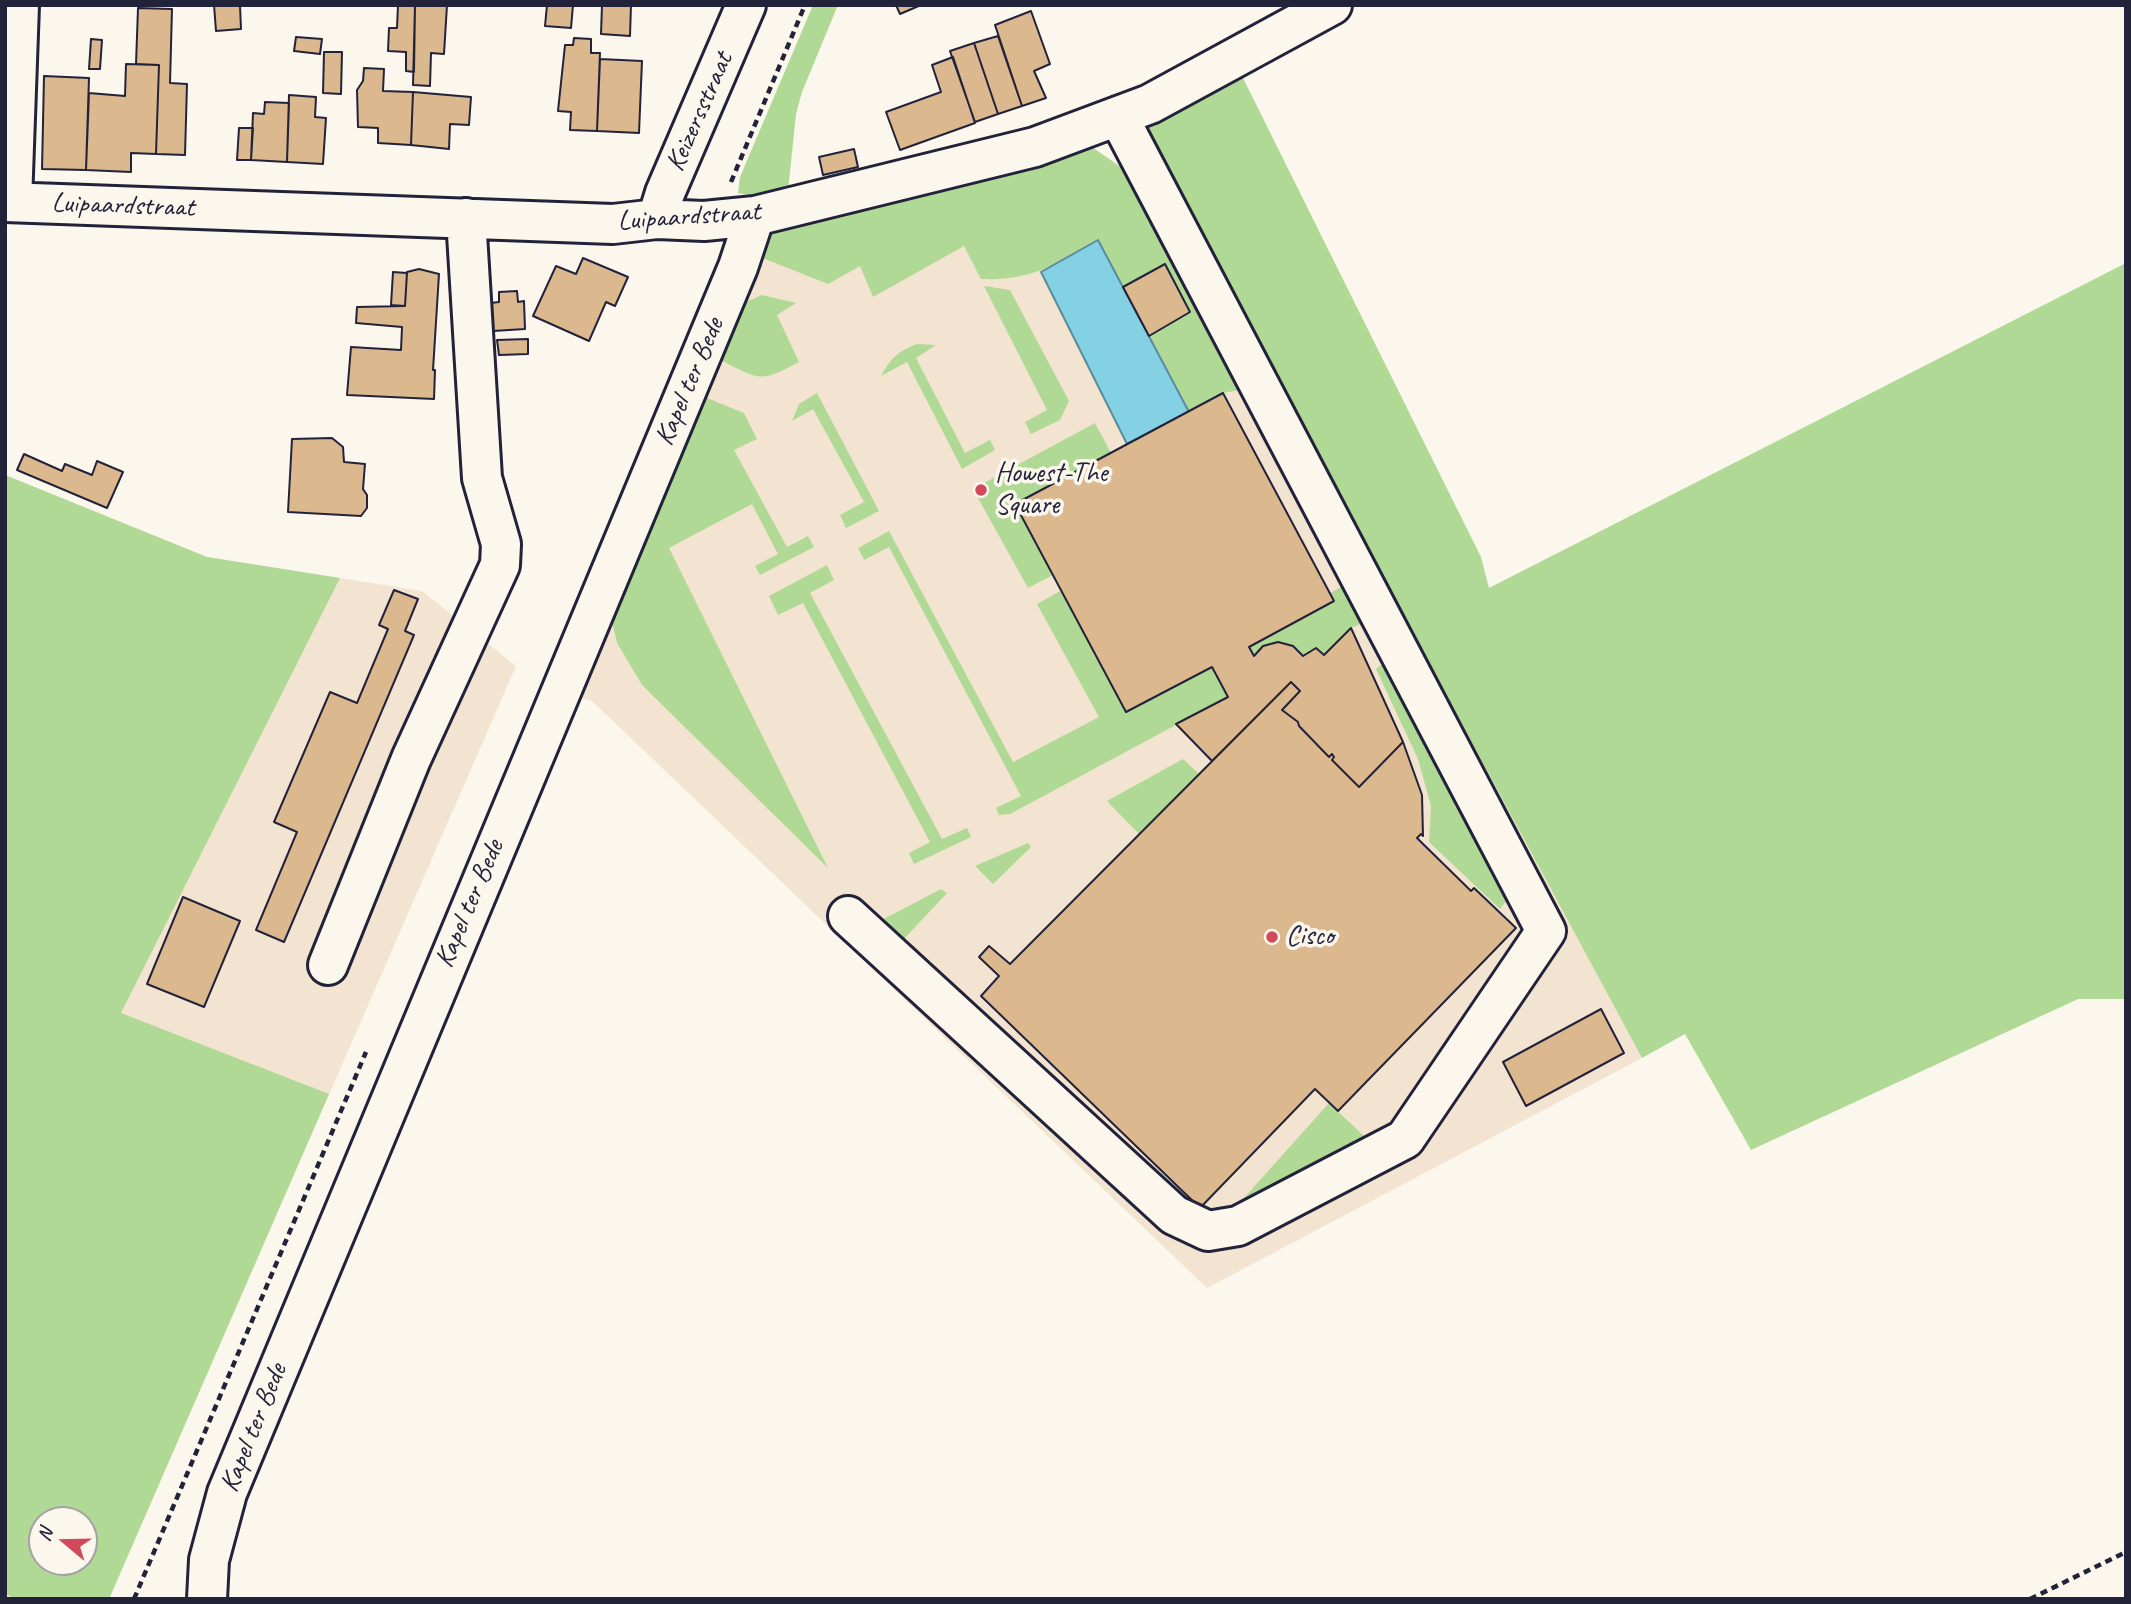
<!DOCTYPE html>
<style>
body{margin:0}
#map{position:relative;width:2131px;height:1604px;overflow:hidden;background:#fbf7ec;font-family:Caveat,sans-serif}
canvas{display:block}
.frame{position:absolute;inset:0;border:7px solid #22223b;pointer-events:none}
.north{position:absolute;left:28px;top:1506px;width:70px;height:70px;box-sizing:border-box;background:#fbf7ec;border:2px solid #a4a2a5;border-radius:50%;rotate:289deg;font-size:19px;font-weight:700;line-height:28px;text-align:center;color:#22223b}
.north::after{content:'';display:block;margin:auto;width:24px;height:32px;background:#d1495b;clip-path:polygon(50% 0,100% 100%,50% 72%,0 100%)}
</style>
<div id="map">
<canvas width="2131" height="1604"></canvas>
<div class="frame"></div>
<div class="north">N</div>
</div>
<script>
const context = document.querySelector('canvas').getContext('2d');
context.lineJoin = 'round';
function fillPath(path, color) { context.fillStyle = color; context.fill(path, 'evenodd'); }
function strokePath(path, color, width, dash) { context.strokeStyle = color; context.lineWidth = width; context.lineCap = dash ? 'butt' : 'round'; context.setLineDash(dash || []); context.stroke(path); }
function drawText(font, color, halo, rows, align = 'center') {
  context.font = font + ' Caveat,sans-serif'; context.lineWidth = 7; context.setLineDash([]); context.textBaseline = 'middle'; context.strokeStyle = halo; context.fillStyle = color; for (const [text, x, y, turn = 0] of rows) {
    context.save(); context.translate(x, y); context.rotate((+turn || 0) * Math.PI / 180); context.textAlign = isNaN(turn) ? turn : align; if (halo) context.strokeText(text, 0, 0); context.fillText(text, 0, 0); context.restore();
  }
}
const built = new Path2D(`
 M 1086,143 L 1125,170 L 1213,338 L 1247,322 L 1642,1058 L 1207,1288 L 592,701 L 576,696 L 707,398 L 746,302 L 760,257 Z
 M 5,475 L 207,557 L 422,591 L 516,666 L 109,1599 L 5,1599 ZM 42,1520 L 84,1520 L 84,1562 L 42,1562 Z`);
const green = new Path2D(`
 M 813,5 L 838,5 L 802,92 L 796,114 L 788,191 L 753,196 L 738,193 L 740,177 Z
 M 1240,72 L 1481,557 L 1489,588 L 2126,263 L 2126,999 L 2078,999 L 1751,1150 L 1685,1034 L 1642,1058 L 1143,132 L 1154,114 Z
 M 1086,143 L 1125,170 L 1240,390 L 1223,393 L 1189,412 L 1149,336 L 1190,312 L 1165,265 L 1123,287 L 1098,241 C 1056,264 1032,281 981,279 L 964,246 L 873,297 L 860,266 L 828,284 L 760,257 L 779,220 Z
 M 984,286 L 1010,290 L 1069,401 L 1060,420 L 1031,434 L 1025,422 L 1047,410 Z
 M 762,295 L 796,303 L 777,315 L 799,362 C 760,383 761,380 722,361 L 746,302 Z
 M 917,344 L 936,345 L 916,358 L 965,453 L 990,440 L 995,450 L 962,469 L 907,362 L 881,376 C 890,359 899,350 917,344 Z
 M 817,393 L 879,511 L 846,528 L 840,515 L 864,502 L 813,409 L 792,421 L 799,404 Z
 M 707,398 L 744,413 L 757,439 L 734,450 L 787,547 L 808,536 L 814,547 L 760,575 L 755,566 L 778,554 L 752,504 L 669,548 L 828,868 L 642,685 L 617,643 L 611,617 Z
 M 1095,423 L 1111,453 L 1053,575 L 1028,588 L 973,489 Z
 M 5,475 L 207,557 L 340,578 L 121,1013 L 329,1094 L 109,1599 L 17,1599 L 5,1594 ZM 42,1520 L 84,1520 L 84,1562 L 42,1562 Z
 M 889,531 L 1013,762 L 1099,717 L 1037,604 L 1062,590 L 1212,667 L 1228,697 L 1010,814 L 999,815 L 996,808 L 1021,796 L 889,547 L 864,560 L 858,548 Z
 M 827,565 L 834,580 L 810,593 L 942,839 L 967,828 L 971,837 L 914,864 L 909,853 L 930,842 L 803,603 L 778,615 L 769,596 Z
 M 1348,583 L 1369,620 L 1351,628 L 1324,655 L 1316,648 L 1303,656 C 1289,638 1267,638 1254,656 L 1249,647 L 1334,601 L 1330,593 Z
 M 1385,662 L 1510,896 L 1500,909 L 1429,842 L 1431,806 L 1418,759 L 1376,669 Z
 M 1183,759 L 1199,774 L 1139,834 L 1107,801 Z
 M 1028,843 L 1031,847 L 993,884 L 975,866 Z
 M 941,889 L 947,893 L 903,940 L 880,921 Z
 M 1329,1103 L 1367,1139 L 1235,1208 Z`);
const water = new Path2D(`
 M 1098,240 L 1189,412 L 1127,444 L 1041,272 Z`);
const building = new Path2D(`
 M 214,5 L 240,5 L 241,29 L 216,31 Z
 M 398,5 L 415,5 L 414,72 L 406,71 L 406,52 L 388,51 L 389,28 L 397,28 Z
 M 415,5 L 447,5 L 444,54 L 431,53 L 430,86 L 413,85 Z
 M 547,5 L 573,5 L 571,28 L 545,26 Z
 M 602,5 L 631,5 L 630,36 L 601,34 Z
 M 896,5 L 921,5 L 900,14 Z
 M 138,8 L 172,9 L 170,83 L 187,84 L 185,155 L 156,154 L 159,65 L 136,64 Z
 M 1031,11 L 1050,64 L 1034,71 L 1046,98 L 1022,106 L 995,25 Z
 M 998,36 L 1022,106 L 998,114 L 974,43 Z
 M 296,37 L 322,39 L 320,54 L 294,51 Z
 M 574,38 L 591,39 L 591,53 L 600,53 L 597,131 L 570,130 L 571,112 L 558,111 L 565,45 L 573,45 Z
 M 91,39 L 102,40 L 100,69 L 89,69 Z
 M 974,43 L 998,114 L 975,122 L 950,51 Z
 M 324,52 L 342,52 L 341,94 L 323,93 Z
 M 953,57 L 975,123 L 900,150 L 886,112 L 941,92 L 932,65 Z
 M 600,59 L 642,61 L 639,133 L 597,131 Z
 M 126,64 L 159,65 L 156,154 L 131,153 L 131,172 L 86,170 L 89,93 L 125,96 Z
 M 364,68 L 384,69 L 383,91 L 413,92 L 411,145 L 378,143 L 378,128 L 358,127 L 357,90 L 363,81 Z
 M 44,76 L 89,78 L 86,170 L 42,169 Z
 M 413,92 L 471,97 L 469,125 L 450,124 L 449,149 L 411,145 Z
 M 289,95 L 316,97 L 315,117 L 326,118 L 323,164 L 287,162 Z
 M 265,102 L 289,103 L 287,162 L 251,160 L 253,113 L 264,114 Z
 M 239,128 L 253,128 L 251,160 L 237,160 Z
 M 854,149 L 858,167 L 823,175 L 819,157 Z
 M 583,258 L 628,277 L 615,306 L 606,302 L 589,341 L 533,316 L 556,266 L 576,274 Z
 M 1165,264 L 1190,312 L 1149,336 L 1123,287 Z
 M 419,269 L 439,274 L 433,370 L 435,370 L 434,399 L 347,395 L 351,347 L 401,350 L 402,327 L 356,323 L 357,307 L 405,306 L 407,272 Z
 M 393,272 L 407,273 L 405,306 L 391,305 Z
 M 517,291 L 518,302 L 524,301 L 525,329 L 493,331 L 491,303 L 499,302 L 499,292 Z
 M 528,339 L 528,354 L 499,355 L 497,340 Z
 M 1223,393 L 1334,601 L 1249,647 L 1254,656 L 1263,646 L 1278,642 L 1293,646 L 1303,656 L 1316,648 L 1324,655 L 1351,628 L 1403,742 L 1359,787 L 1332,760 L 1334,757 L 1332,754 L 1329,757 L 1299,726 L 1298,722 L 1282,710 L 1300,691 L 1291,682 L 1212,761 L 1176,724 L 1228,697 L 1212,667 L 1126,712 L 1015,504 Z
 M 332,438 L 343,447 L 344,462 L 365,464 L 363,489 L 367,495 L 367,508 L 361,516 L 288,512 L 292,439 Z
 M 24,454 L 62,471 L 65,464 L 92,475 L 97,461 L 123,472 L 107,508 L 17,470 Z
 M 394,590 L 418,599 L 405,631 L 414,635 L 284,942 L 256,930 L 297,832 L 274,822 L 330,692 L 357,703 L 388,629 L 379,625 Z
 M 1291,682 L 1300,691 L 1282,710 L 1298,722 L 1299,726 L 1329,757 L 1332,754 L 1334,757 L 1332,760 L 1359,787 L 1403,742 L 1422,795 L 1423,836 L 1421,834 L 1417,838 L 1471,891 L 1474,888 L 1516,928 L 1338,1111 L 1315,1089 L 1200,1208 L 981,996 L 999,976 L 979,957 L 989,946 L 1010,964 Z
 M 183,897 L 240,921 L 204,1007 L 147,984 Z
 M 1601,1009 L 1624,1053 L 1526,1106 L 1503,1062 Z`);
const path = new Path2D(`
 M 731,182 L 805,5
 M 134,1599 L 366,1052
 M 2030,1599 L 2126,1552`);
const minor = new Path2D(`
 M 5,202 L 613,224 L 657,219 L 704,221 L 755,216 L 1035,147 L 1150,104 L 1332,5
 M 12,202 L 19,5
 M 657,219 L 665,193 L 746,5
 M 848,916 L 1174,1215 L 1208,1231 L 1238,1226 L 1405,1139 L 1546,931 L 1118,116
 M 328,965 L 411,759 L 500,565 L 501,544 L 482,478 L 466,218
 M 207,1599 L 209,1560 L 227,1493 L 738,267 L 755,216`);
const markers = [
 [981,490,7,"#d1495b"],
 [1272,937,7,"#d1495b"]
];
const streetNames = [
 ["Keizersstraat",700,112,-66],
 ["Luipaardstraat",123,206,2],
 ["Luipaardstraat",689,217,-4],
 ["Kapel ter Bede",690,382,-67],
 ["Kapel ter Bede",470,904,-67],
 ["Kapel ter Bede",254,1428,-68]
];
const poiNames = [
 ["Howest-The",995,474],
 ["Square",995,506],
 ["Cisco",1286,937]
];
fillPath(built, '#f2e4d0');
fillPath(green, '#b1d996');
fillPath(water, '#83d1e2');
strokePath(water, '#5c8b9f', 2);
fillPath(building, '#dcb88e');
strokePath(building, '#22223b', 2);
strokePath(minor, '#22223b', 44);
strokePath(path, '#22223b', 4.5, [7, 5]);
strokePath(minor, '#fbf7ec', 38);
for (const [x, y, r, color] of markers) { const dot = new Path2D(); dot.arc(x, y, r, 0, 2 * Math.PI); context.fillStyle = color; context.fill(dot); strokePath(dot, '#fbf7ec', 2.5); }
drawText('28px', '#22223b', '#fbf7ec', streetNames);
drawText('28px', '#22223b', '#fbf7ec', poiNames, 'left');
</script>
